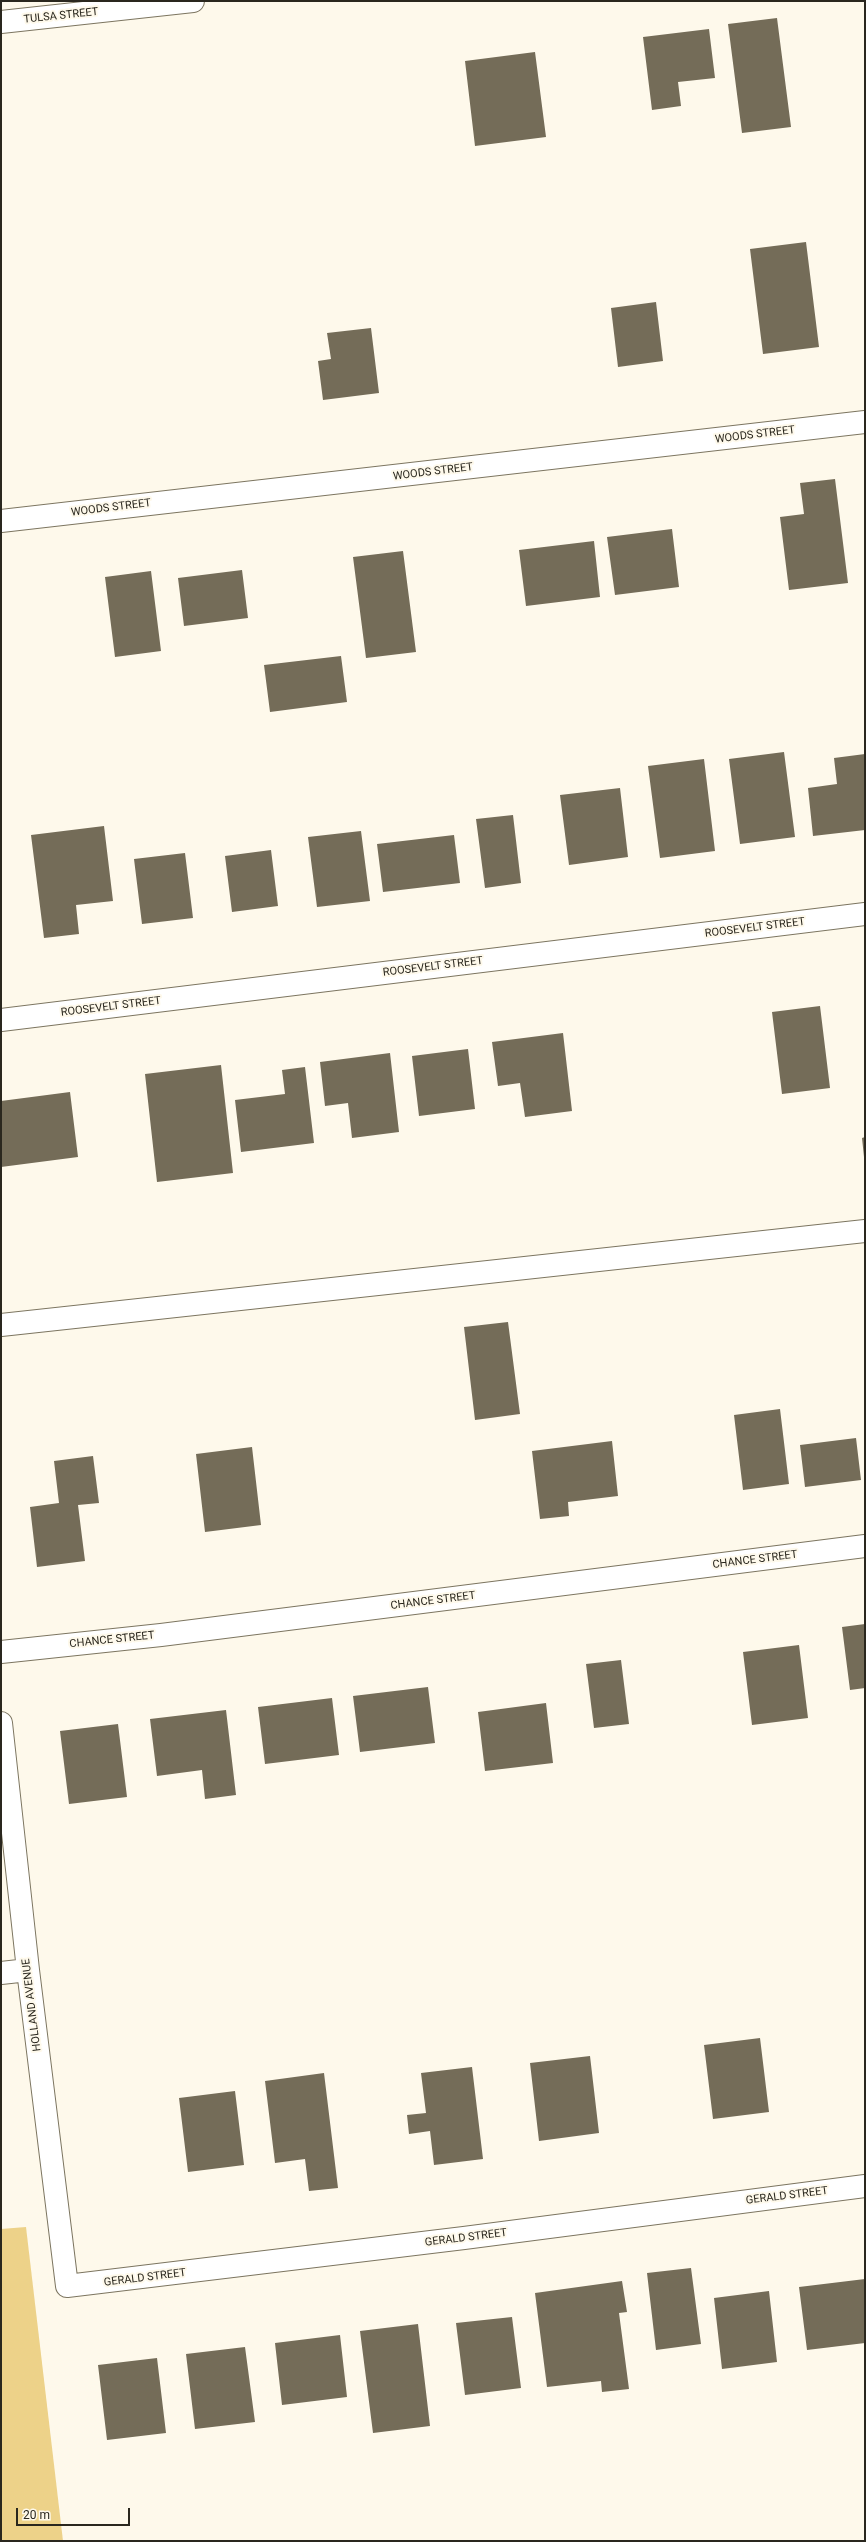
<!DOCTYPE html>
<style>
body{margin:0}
#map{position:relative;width:866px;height:2542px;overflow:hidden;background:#fef9eb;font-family:Roboto,sans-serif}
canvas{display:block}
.frame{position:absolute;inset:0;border:2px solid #2a271e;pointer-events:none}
.scale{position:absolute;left:16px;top:2508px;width:114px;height:18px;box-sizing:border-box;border:2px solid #2a271e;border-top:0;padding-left:5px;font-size:12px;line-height:14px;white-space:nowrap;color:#2a271e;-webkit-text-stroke:3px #fef9eb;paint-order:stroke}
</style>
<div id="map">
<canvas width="866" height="2542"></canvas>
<div class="frame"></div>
<div class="scale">20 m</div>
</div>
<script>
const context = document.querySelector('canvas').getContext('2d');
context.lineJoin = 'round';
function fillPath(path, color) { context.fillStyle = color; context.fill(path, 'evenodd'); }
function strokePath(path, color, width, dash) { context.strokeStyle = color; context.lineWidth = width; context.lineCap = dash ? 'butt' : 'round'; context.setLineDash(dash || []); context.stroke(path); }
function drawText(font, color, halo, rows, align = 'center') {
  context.font = font + ' Roboto,sans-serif'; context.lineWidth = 4; context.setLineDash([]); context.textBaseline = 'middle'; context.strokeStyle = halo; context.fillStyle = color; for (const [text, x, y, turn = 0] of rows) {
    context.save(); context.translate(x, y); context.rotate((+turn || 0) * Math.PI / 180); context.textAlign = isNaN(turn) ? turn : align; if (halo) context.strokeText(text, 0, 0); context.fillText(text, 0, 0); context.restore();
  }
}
const green = new Path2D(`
 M 26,2227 L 63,2541 L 1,2541 L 1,2229 Z`);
const building = new Path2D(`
 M 777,18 L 791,127 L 742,133 L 728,24 Z
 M 709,29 L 715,78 L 678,82 L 681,106 L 652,110 L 643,37 Z
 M 535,52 L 546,137 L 475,146 L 465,61 Z
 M 806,242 L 819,347 L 763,354 L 750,249 Z
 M 656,302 L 663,361 L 618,367 L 611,308 Z
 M 371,328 L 379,393 L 323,400 L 318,361 L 331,359 L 327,333 Z
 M 835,479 L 848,583 L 789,590 L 780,517 L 804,514 L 800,483 Z
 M 672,529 L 679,587 L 615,595 L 607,537 Z
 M 594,541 L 600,597 L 526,606 L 519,550 Z
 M 403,551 L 416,652 L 366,658 L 353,557 Z
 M 242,570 L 248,618 L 184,626 L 178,578 Z
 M 151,571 L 161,651 L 115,657 L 105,577 Z
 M 341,656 L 347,702 L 270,712 L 264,665 Z
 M 784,752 L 795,837 L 740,844 L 729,759 Z
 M 865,754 L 865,830 L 813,836 L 808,788 L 837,784 L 834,758 Z
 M 704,759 L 715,851 L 660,858 L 648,766 Z
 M 620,788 L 628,857 L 569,865 L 560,795 Z
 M 513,815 L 521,883 L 485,888 L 476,819 Z
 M 104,826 L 113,901 L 76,905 L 79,934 L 44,938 L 31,835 Z
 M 361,831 L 370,901 L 317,907 L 308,837 Z
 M 454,835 L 460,883 L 383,892 L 377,844 Z
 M 271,850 L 278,906 L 232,912 L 225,856 Z
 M 185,853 L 193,918 L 142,924 L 134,859 Z
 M 820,1006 L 830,1088 L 782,1094 L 772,1012 Z
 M 563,1033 L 572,1111 L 525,1117 L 520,1083 L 498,1086 L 492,1042 Z
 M 468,1049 L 475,1109 L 419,1116 L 412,1056 Z
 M 390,1053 L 399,1132 L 352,1138 L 348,1103 L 325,1106 L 320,1062 Z
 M 221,1065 L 233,1173 L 157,1182 L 145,1074 Z
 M 305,1067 L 314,1143 L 241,1152 L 235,1100 L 285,1094 L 282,1070 Z
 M 70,1092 L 78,1157 L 1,1167 L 1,1101 Z
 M 865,1137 L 865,1157 L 864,1157 L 862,1138 Z
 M 508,1322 L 520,1414 L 475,1420 L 464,1327 Z
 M 780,1409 L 789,1484 L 743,1490 L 734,1415 Z
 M 856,1438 L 861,1480 L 805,1487 L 800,1445 Z
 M 612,1441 L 618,1496 L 568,1502 L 569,1516 L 540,1519 L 532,1451 Z
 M 252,1447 L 261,1525 L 205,1532 L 196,1454 Z
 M 93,1456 L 99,1503 L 78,1505 L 85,1561 L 37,1567 L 30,1507 L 59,1503 L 54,1461 Z
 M 865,1624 L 865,1688 L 850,1690 L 842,1627 Z
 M 799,1645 L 808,1718 L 752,1725 L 743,1652 Z
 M 621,1660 L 629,1724 L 594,1728 L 586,1664 Z
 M 428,1687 L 435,1743 L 360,1752 L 353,1696 Z
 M 332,1698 L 339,1755 L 265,1764 L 258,1707 Z
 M 546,1703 L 553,1763 L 485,1771 L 478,1712 Z
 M 226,1710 L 236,1795 L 205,1799 L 202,1770 L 157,1776 L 150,1719 Z
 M 118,1724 L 127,1797 L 69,1804 L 60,1731 Z
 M 760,2038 L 769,2112 L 713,2119 L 704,2045 Z
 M 590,2056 L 599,2133 L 539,2141 L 530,2063 Z
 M 472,2067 L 483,2159 L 434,2165 L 430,2131 L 409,2134 L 407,2115 L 426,2113 L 421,2073 Z
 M 324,2073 L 338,2188 L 309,2191 L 305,2159 L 275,2163 L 265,2081 Z
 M 235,2091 L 244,2165 L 188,2172 L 179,2098 Z
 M 691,2268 L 701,2344 L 656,2350 L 647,2273 Z
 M 865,2279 L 865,2343 L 807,2350 L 799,2287 Z
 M 622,2281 L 627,2312 L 619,2313 L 629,2389 L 602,2392 L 601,2381 L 547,2387 L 535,2293 Z
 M 769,2291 L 777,2362 L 722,2369 L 714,2298 Z
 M 512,2317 L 521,2388 L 465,2395 L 456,2323 Z
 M 418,2324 L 430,2426 L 373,2433 L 360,2331 Z
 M 340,2335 L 347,2397 L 282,2405 L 275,2343 Z
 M 245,2347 L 255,2422 L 195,2429 L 186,2354 Z
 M 157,2358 L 166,2433 L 107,2440 L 98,2365 Z`);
const minor = new Path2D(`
 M 1,22 L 193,1
 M 1,521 L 865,422
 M 1,1020 L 865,914
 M 1,1325 L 865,1231
 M 1,1652 L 161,1635 L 865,1546
 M 1,1723 L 28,1970 L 67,2286 L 464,2238 L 865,2186
 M 1,1973 L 28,1970`);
const streetNames = [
 ["TULSA STREET",61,16,-6],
 ["WOODS STREET",755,435,-7],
 ["WOODS STREET",433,472,-7],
 ["WOODS STREET",111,508,-7],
 ["ROOSEVELT STREET",755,928,-7],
 ["ROOSEVELT STREET",433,967,-7],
 ["ROOSEVELT STREET",111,1007,-7],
 ["CHANCE STREET",755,1560,-7],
 ["CHANCE STREET",433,1601,-7],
 ["CHANCE STREET",112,1640,-6],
 ["HOLLAND AVENUE",32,2005,-97],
 ["GERALD STREET",787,2196,-7],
 ["GERALD STREET",466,2238,-7],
 ["GERALD STREET",145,2278,-7]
];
fillPath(green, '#edd289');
fillPath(building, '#746c58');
strokePath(minor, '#7c7560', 24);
strokePath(minor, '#fff', 22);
drawText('11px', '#2a271e', '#fef9eb', streetNames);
</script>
